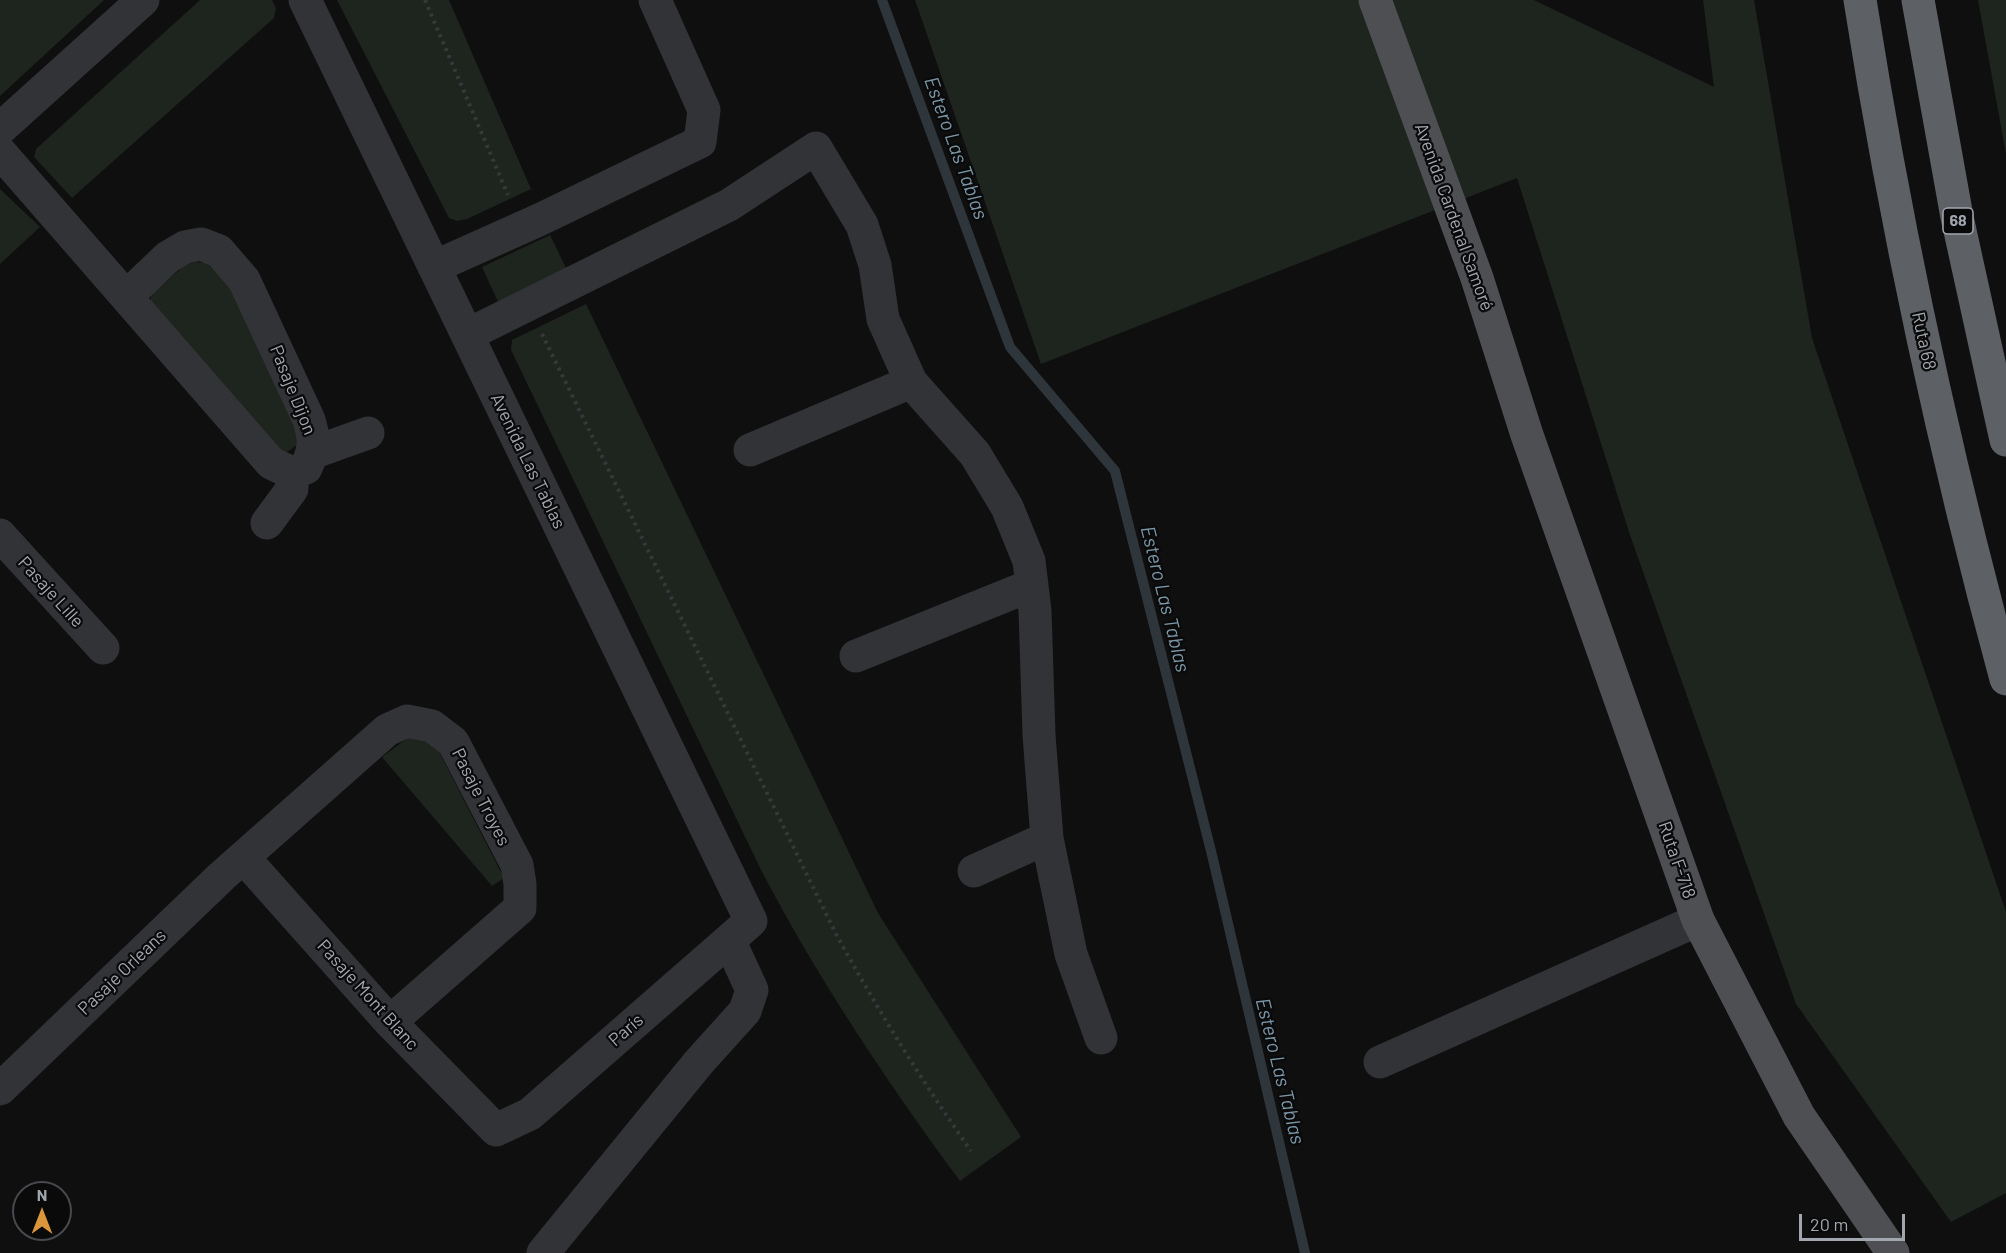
<!DOCTYPE html>
<meta charset="utf-8">
<style>
body{margin:0}
#map{position:relative;width:2006px;height:1253px;overflow:hidden;background:#0f0f10;font-family:Barlow,sans-serif}
canvas{display:block}
.north{position:absolute;left:12px;top:1181px;width:60px;height:60px;box-sizing:border-box;background:#0a0a0b;border:2px solid #47494d;border-radius:50%;rotate:0deg;font-size:16px;font-weight:700;line-height:24px;text-align:center;color:#a2a7af}
.north::after{content:'';display:block;margin:auto;width:21px;height:27px;background:#db963b;clip-path:polygon(50% 0,100% 100%,50% 72%,0 100%)}
.scale{position:absolute;left:1799px;top:1214px;width:106px;height:27px;box-sizing:border-box;border:3px solid #a2a7af;border-top:0;padding-left:8px;font-size:18px;line-height:21px;white-space:nowrap;color:#a2a7af;-webkit-text-stroke:4px #0a0a0b;paint-order:stroke}
</style>
<div id="map">
<canvas width="2006" height="1253"></canvas>
<div class="north">N</div>
<div class="scale">20 m</div>
</div>
<script>
const context = document.querySelector('canvas').getContext('2d');
context.lineJoin = 'round';
function fillPath(path, color) { context.fillStyle = color; context.fill(path, 'evenodd'); }
function strokePath(path, color, width, dash) { context.strokeStyle = color; context.lineWidth = width; context.lineCap = dash ? 'butt' : 'round'; context.setLineDash(dash || []); context.stroke(path); }
function drawText(font, color, halo, rows, align = 'center') {
  context.font = font + ' Barlow,sans-serif'; context.lineWidth = 4.5; context.setLineDash([]); context.textBaseline = 'middle'; context.strokeStyle = halo; context.fillStyle = color; for (const [text, x, y, turn = 0] of rows) {
    context.save(); context.translate(x, y); context.rotate((+turn || 0) * Math.PI / 180); context.textAlign = isNaN(turn) ? turn : align; if (halo) context.strokeText(text, 0, 0); context.fillText(text, 0, 0); context.restore();
  }
}
const green = new Path2D(`
 M 0,0 L 104,0 L 0,96 Z
 M 200,0 L 272,0 L 276,8 L 274,18 L 72,198 L 34,157 L 36,149 Z
 M 337,0 L 449,0 L 531,189 L 467,219 L 457,221 L 449,218 Z
 M 915,0 L 1534,0 L 1714,87 L 1703,0 L 1754,0 L 1812,338 L 2006,912 L 2006,1193 L 1951,1222 L 1796,1004 L 1630,535 L 1517,178 L 1041,364 Z
 M 1978,0 L 2006,0 L 2006,154 Z
 M 0,189 L 40,227 L 0,264 Z
 M 550,235 L 568,272 L 499,304 L 482,267 Z
 M 194,262 L 207,263 L 230,287 L 301,442 L 287,452 L 277,450 L 150,303 L 151,295 L 184,266 Z
 M 586,304 L 878,913 L 1021,1137 L 960,1181 C 887,1082 818,979 761,870 L 511,350 L 512,340 Z
 M 409,737 L 435,744 L 504,878 L 492,886 L 382,757 Z`);
const stream = new Path2D(`
 M 882,0 L 1010,347 L 1115,471 L 1212,855 L 1305,1253`);
const path = new Path2D(`
 M 425,0 L 508,195
 M 542,334 L 836,934 C 877,1009 922,1081 971,1151`);
const minor = new Path2D(`
 M 0,129 L 143,0
 M 0,152 L 271,463 L 292,473 L 306,468 C 315,448 315,440 309,420 L 244,280 L 219,251 L 201,244 L 185,247 L 168,257 L 127,296
 M 434,267 L 541,219 L 700,142 L 704,110 L 655,0
 M 467,335 L 729,205 L 816,148 L 862,225 L 875,265 L 883,319 L 911,382 L 975,454 L 1007,507 L 1029,561 L 1035,611 L 1039,735 L 1047,838 L 1071,954 L 1101,1038
 M 750,450 L 911,382
 M 312,453 L 368,433
 M 267,523 L 292,489 L 292,473
 M 0,535 L 103,648
 M 856,656 L 1032,585
 M 244,858 L 390,1022 L 496,1130 L 530,1114 L 751,921 L 305,0
 M 974,871 L 1047,838
 M 1380,1062 L 1698,920
 M 0,1089 L 222,876 L 387,730 L 407,721 L 432,726 L 453,742 L 517,865 L 520,884 L 520,908 L 390,1022
 M 543,1253 L 699,1062 L 745,1011 L 752,990 L 729,940`);
const major = new Path2D(`
 M 1375,0 L 1477,278 L 1527,435 L 1698,920 L 1799,1116 L 1893,1253`);
const highway = new Path2D(`
 M 1860,0 C 1896,229 1945,455 2006,679
 M 1918,0 L 1957,217 L 2006,440`);
const shields = [
 [1958,221,30]
];
const shieldNames = [
 ["68",1958,221]
];
const streetNames = [
 ["Avenida Cardenal Samoré",1454,217,70],
 ["Ruta 68",1924,341,78],
 ["Pasaje Dijon",293,390,68],
 ["Avenida Las Tablas",528,461,64],
 ["Pasaje Lille",51,592,48],
 ["Pasaje Troyes",481,797,63],
 ["Ruta F-718",1677,860,71],
 ["Pasaje Orleans",122,972,-44],
 ["Pasaje Mont Blanc",368,995,48],
 ["París",626,1030,-41]
];
const waterNames = [
 ["Estero Las Tablas",956,148,70],
 ["Estero Las Tablas",1165,599,76],
 ["Estero Las Tablas",1280,1071,76]
];
fillPath(green, '#1e241e');
strokePath(stream, '#2e363b', 10);
strokePath(path, '#37383b', 4, [3, 4.5]);
strokePath(minor, '#323336', 33);
strokePath(major, '#4d4f53', 33);
strokePath(highway, '#5d6065', 33);
for (const [x, y, w] of shields) { const box = new Path2D(); box.roundRect(x - w / 2, y - 13, w, 26, 4.5); context.fillStyle = '#0a0a0b'; context.fill(box); strokePath(box, '#a2a7af', 1.5); }
drawText('bold 16px', '#a2a7af', null, shieldNames);
drawText('18px', '#a2a7af', '#0a0a0b', streetNames);
drawText('italic 20px', '#7b97a7', '#0a0a0b', waterNames);
</script>
